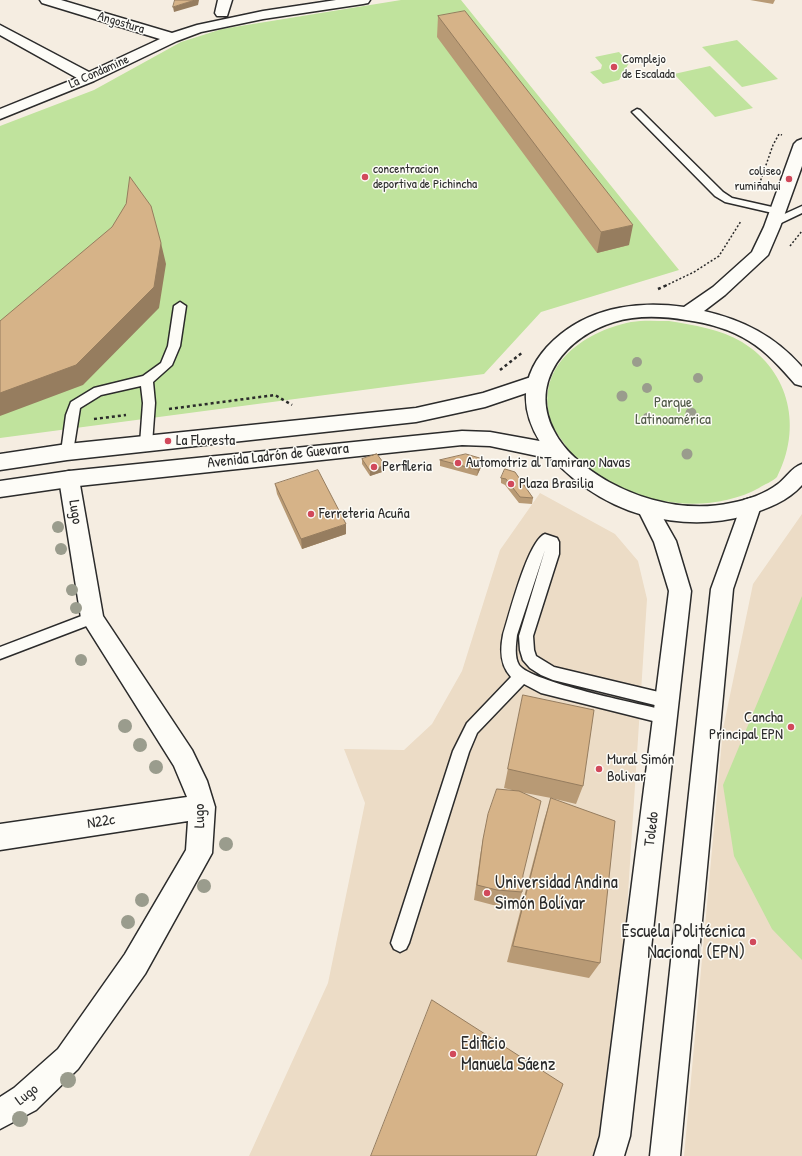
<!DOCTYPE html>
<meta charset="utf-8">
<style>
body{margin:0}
canvas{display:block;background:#f5ede1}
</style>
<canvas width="802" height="1156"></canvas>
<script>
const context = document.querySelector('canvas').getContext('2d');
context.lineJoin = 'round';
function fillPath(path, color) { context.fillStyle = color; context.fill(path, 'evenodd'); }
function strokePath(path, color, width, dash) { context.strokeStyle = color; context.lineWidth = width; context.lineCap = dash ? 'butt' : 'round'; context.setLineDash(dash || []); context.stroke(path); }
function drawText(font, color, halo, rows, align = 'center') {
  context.font = font + ' "Patrick Hand",sans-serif'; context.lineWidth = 3; context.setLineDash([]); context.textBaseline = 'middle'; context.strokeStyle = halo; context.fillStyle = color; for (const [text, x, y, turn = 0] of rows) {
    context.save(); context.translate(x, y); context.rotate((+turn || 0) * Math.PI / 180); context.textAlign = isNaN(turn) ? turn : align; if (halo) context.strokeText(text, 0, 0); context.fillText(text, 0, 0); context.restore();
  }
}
const built = new Path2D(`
 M 540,493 L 615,534 L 638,561 L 647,599 L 620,1018 L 606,1121 L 594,1156 L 249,1156 L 328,983 L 365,803 L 344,749 L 404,750 L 432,724 L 462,671 L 500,550 Z
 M 802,514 L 802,1156 L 684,1156 L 723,729 L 753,584 Z`);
const green = new Path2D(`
 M 401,0 L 461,0 L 679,270 L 541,312 L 484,374 L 0,438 L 0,126 L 94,90 L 181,42 L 222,29 Z
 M 737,40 L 778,79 L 742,87 L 702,47 Z
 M 619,52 L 629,63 L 619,80 L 603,84 L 590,72 L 601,69 L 602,65 L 595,57 Z
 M 710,66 L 753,108 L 715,117 L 674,74 Z
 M 669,321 C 694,325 720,329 742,342 C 791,372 802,429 777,477 C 772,482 765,484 759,488 C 699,521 602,500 563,442 C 560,437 554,430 552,424 C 532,368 582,332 631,322 C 643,320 657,321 669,321 Z
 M 802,596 L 802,960 L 772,929 L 734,856 L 723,785 Z`);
const pathFar1 = new Path2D(`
 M 758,188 L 773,145 L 779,134 L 782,135
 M 790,246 L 802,231
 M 665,286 L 694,272 L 719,256 L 741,221`);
const path = new Path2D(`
 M 658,289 L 667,285
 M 500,370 L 523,352
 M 169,409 L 275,395 L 292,405
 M 94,419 L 126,415`);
const lane = new Path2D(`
 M 637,109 L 640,110 L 723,192 L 732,198 L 781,209 L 782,211 L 781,213 L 777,214 L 725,202 L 715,196 L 634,114 L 632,112 Z
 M 802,206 L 802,213 L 777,225 L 769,225 L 768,223 L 769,221 Z
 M 180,302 L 186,306 L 180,346 L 172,365 L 153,382 L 155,403 L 152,444 L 151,447 L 146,449 L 141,447 L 140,444 L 143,403 L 141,386 L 101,395 L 80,408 L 73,452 L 72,455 L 67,457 L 62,455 L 61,452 L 66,415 L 71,402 L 94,388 L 143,376 L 161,363 L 168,346 L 174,306 Z
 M 545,534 L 557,538 L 559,542 L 559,554 L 533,636 L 534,650 L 536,656 L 554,667 L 667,694 L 672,696 L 675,701 L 672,706 L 667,708 L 553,680 L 541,675 L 530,668 L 523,660 L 520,650 L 519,636 L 545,550 L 517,635 C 516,644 514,657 519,665 C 531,682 639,704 665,710 L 670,712 L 673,717 L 670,722 L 665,724 L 541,693 L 524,684 L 477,733 L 469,752 L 409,943 L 406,949 L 400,952 L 394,949 L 391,943 L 453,751 L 467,723 L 511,677 C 500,665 500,650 503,635 C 509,616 528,540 545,534 Z
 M 92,612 L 97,614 L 99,618 L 97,622 L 0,659 L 0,647 Z`);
const street = new Path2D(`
 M 40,0 L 61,0 L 172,33 L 197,25 L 263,11 L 336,0 L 370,0 L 368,3 L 363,4 L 263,19 L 201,32 L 177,41 L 94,81 L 0,119 L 0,109 L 77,78 L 0,35 L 0,25 L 89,72 L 160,39 L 42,3 Z
 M 218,0 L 232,0 L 227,16 L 217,16 L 215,13 Z
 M 69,471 L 76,473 L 79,479 L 103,616 L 192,750 L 207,781 L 215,807 L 212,853 L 145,974 L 78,1069 L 36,1110 L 0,1129 L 0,1097 L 14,1088 L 58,1049 L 125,954 L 186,850 L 188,821 L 0,850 L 0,824 L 187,797 L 174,766 L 81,618 L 59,479 L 62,473 Z`);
const secondary = new Path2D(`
 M 537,375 L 544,377 L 547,382 L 544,387 L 485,407 L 416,422 L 67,460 L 0,470 L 0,454 L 67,444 L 416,408 L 483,393 Z
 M 462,431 L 490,432 L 556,444 L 563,447 L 566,452 L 563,457 L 556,460 L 490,446 L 462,445 L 69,487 L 0,497 L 0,481 L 69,471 Z
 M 751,498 L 758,500 L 761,506 L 733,589 L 680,1156 L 650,1156 L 711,589 L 741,506 L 744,500 Z
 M 647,500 L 654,502 L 676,541 L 691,591 L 630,1136 L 624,1156 L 594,1156 L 600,1136 L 669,591 L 654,542 L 637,508 L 640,502 Z`);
const primary = new Path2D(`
 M 802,139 L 802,166 L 780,227 L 768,255 L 725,295 L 704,311 C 743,320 775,336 802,367 L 802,386 L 795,384 C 781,368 767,352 749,341 C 730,329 708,323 686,320 C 662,316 637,315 614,322 C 567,336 528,381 554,431 C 565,453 588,470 609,482 C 645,502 690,512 731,503 C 747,500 765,494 778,484 C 787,477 791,468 802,464 L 802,485 C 788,501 767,509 747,515 C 713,525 678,524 643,515 C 567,494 474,404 561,334 C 596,306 642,301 684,307 L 713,287 L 752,252 L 764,227 L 794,144 L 797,141 Z`);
const trees = [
 [637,362,5],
 [698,378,5],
 [647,388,5],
 [622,396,5.5],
 [691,413,5.5],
 [648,418,5.5],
 [687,454,5.5],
 [58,527,6],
 [61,549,6],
 [72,590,6],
 [76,608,6],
 [81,660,6],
 [125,726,7],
 [140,745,7],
 [156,767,7],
 [226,844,7],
 [204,886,7],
 [142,900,7],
 [128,922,7],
 [68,1080,8],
 [20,1119,8]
];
const wall = new Path2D(`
 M 750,0 L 775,0 L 773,4 Z
 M 438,16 L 629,245 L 597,253 L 437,37 Z
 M 362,459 L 385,471 L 370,476 L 362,464 Z
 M 440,460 L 482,465 L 477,476 L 440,466 Z
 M 515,472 L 533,498 L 532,504 L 519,503 L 505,485 L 501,483 L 501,478 Z
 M 275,484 L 346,534 L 302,549 L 277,494 Z
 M 523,695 L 583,786 L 576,804 L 551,798 L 600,963 L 589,978 L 507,962 L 544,820 L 551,798 L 520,792 L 523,875 L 522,892 L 517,907 L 493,905 L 474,900 L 480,856 L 483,839 L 516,791 L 504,788 Z`);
const shadedWall = new Path2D(`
 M 195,0 L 199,0 L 198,5 L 174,12 L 173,7 Z
 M 633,225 L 629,245 L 597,253 L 601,232 Z
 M 161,243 L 166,264 L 159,308 L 83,385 L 0,416 L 0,393 Z
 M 483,459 L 482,465 L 477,476 L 478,470 Z
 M 385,465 L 385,471 L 370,476 L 370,471 Z
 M 346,524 L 346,534 L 302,549 L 301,539 Z`);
const building = new Path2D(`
 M 175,0 L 195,0 L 173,7 Z
 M 465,11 L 633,225 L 601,232 L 438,16 Z
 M 130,177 L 151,206 L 161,243 L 154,287 L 76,365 L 0,393 L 0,321 L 112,227 L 126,204 Z
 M 377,454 L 385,465 L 370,471 L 362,459 Z
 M 466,454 L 483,459 L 478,470 L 440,460 Z
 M 505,469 L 515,472 L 533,498 L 520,497 L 506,479 L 501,478 Z
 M 318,470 L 346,524 L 301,539 L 275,484 Z
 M 523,695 L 594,710 L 583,786 L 508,769 Z
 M 497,789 L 519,791 L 541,801 L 523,875 L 522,892 L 497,890 L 477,885 L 483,839 L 488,814 Z
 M 551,798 L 615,821 L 600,963 L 513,946 Z
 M 432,1000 L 563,1084 L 536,1156 L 371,1156 Z`);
const markers = [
 [614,67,4,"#d1495b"],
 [365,177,4,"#d1495b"],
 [789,179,4,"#d1495b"],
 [168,441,4,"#d1495b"],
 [458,463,4,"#d1495b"],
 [374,467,4,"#d1495b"],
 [511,484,4,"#d1495b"],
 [311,514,4,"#d1495b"],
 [791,727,4,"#d1495b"],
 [599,769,4,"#d1495b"],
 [487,893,4,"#d1495b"],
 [753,942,4,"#d1495b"],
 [453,1054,4,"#d1495b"]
];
const farStreetnames = [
 ["Angostura",121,23,17],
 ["La Condamine",99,72,-24]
];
const farPoinames = [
 ["Complejo",622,60],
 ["de Escalada",622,75],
 ["concentracion",373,170],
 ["deportiva de Pichincha",373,185],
 ["coliseo",781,172,"right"],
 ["rumiñahui",781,187,"right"]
];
const parkNames = [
 ["Parque",673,403],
 ["Latinoamérica",673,420]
];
const poiNames = [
 ["La Floresta",176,441],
 ["Automotriz al Tamirano Navas",466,463],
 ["Perfileria",382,467],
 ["Plaza Brasilia",519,484],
 ["Ferreteria Acuña",319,514],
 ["Cancha",783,718,"right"],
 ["Principal EPN",783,735,"right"],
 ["Mural Simón",607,760],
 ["Bolivar",607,777]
];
const streetNames = [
 ["Avenida Ladrón de Guevara",278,456,-6],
 ["Lugo",75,512,81],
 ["Lugo",200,816,-91],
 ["N22c",101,822,-9],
 ["Toledo",652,829,-83],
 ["Lugo",27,1095,-38]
];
const nearPoinames = [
 ["Universidad Andina",495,883],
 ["Simón Bolívar",495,904],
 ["Escuela Politécnica",745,932,"right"],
 ["Nacional (EPN)",745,953,"right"],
 ["Edificio",461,1044],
 ["Manuela Sáenz",461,1065]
];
fillPath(built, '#ecdcc6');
fillPath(green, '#c0e39d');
strokePath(lane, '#2b2b2b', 3);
strokePath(street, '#2b2b2b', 3);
strokePath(secondary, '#2b2b2b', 3);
strokePath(primary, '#2b2b2b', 3);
strokePath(pathFar1, '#2b2b2b', 1.5, [2, 2]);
strokePath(path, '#2b2b2b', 2.5, [3, 3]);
fillPath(lane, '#fdfcf7');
fillPath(street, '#fdfcf7');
fillPath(secondary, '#fdfcf7');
fillPath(primary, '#fdfcf7');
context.fillStyle = '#9a9c8d';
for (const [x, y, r] of trees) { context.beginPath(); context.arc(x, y, r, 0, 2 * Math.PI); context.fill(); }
fillPath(wall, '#b89a75');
fillPath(shadedWall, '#967d5f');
fillPath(building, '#d6b388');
strokePath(building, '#967d5f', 1);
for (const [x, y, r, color] of markers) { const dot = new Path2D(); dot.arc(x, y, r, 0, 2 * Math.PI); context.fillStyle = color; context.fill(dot); strokePath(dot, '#fdfcf7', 1.5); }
drawText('13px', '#2b2b2b', '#fdfcf7', farStreetnames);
drawText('13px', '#2b2b2b', '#fdfcf7', farPoinames, 'left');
drawText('15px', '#505948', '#fdfcf7', parkNames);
drawText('15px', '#2b2b2b', '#fdfcf7', poiNames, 'left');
drawText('15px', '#2b2b2b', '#fdfcf7', streetNames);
drawText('18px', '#2b2b2b', '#fdfcf7', nearPoinames, 'left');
</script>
